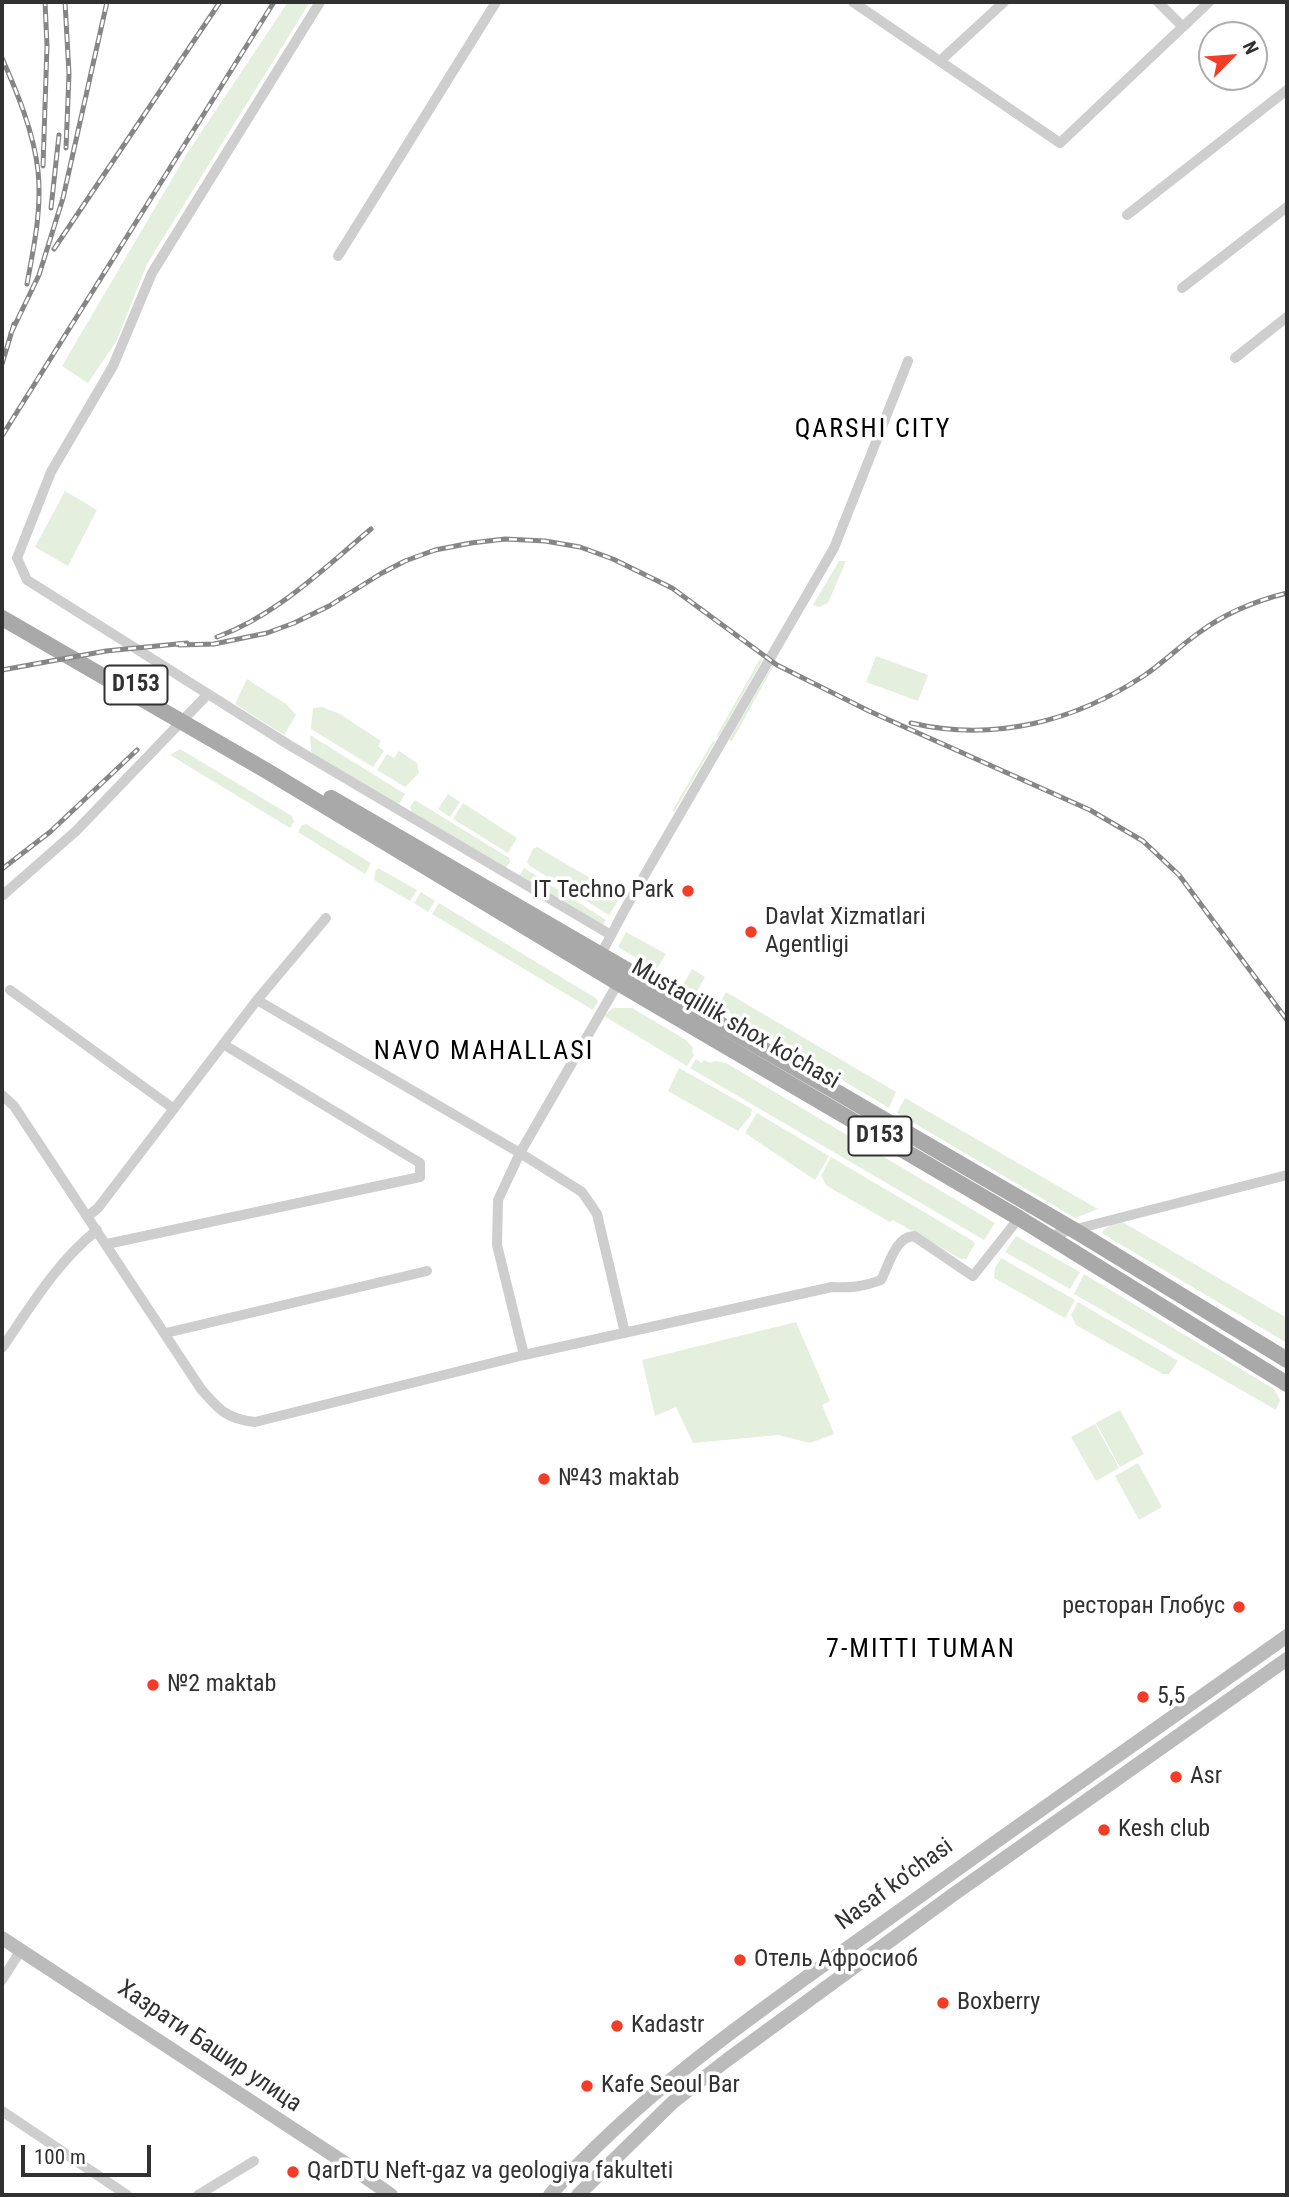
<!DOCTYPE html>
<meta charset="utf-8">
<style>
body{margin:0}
#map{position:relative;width:1289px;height:2197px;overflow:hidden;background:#fff;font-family:"Roboto Condensed",sans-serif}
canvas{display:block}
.frame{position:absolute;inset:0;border:4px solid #313131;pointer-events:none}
.north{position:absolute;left:1198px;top:21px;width:70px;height:70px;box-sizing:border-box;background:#fff;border:2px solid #adadad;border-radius:50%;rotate:65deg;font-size:19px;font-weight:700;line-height:28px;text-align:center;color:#313131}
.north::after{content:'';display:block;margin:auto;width:24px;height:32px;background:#f43d27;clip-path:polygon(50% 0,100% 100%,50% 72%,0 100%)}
.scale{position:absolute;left:21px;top:2145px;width:130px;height:32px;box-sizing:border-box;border:4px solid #313131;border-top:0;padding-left:9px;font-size:21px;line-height:24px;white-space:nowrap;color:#313131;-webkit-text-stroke:5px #fff;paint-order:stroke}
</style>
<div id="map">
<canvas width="1289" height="2197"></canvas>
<div class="frame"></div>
<div class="north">N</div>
<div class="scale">100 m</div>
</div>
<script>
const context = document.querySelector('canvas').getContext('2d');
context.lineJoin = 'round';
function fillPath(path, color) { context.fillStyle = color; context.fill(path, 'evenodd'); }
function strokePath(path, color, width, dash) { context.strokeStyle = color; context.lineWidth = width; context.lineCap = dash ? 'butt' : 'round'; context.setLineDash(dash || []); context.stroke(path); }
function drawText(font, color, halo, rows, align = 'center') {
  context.font = font + ' "Roboto Condensed",sans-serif'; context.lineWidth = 7; context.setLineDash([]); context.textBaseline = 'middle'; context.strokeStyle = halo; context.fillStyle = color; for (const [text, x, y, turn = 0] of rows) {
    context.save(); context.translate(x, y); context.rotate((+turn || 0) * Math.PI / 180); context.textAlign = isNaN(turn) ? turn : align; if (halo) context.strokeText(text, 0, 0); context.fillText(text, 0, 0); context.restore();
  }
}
const green = new Path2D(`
 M 288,2 L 310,2 L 147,264 L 116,342 L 88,383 L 62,366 L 186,155 Z
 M 65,491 L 97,510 L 68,566 L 35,547 Z
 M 839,561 L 846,561 L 828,603 L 819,607 L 813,605 Z
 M 876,656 L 928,675 L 918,701 L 866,682 Z
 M 760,659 L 762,661 L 719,736 L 717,735 Z
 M 772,666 L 773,667 L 732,741 L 729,740 Z
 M 247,679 L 286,704 L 296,715 L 284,735 L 235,704 Z
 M 322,707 L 340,714 L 381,741 L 378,746 L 384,751 L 373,767 L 311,729 L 313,708 Z
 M 310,735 L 405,794 L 400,803 L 394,803 L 316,758 L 311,751 Z
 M 713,741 L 715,742 L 674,812 L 672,811 Z
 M 180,749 L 292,816 L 294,822 L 290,828 L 170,755 Z
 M 399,751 L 417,763 L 419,773 L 405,787 L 377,770 L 387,754 L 394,758 Z
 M 448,794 L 460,802 L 450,817 L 438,809 Z
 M 415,800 L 509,858 L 510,862 L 505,869 L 412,812 L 410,807 Z
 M 463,803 L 517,838 L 508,853 L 453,819 Z
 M 306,824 L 371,863 L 365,874 L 298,832 L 302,825 Z
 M 537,847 L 621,896 L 609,915 L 530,866 L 527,862 L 533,849 Z
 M 378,868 L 417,890 L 410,901 L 374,880 L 375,872 Z
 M 524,868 L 606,920 L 602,926 L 519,876 Z
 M 421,892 L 435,901 L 428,912 L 414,903 Z
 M 439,903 L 597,999 L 598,1002 L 593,1010 L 432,914 Z
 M 626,932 L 666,954 L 656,970 L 618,947 Z
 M 692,969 L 705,977 L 696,993 L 683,985 Z
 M 726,992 L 896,1092 L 889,1108 L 718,1006 Z
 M 613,1008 L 632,1008 L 686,1040 L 693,1048 L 692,1052 L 694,1055 L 687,1066 L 604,1016 Z
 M 696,1059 L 702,1063 L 704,1060 L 711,1063 L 714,1061 L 726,1063 L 995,1223 L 984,1240 L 690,1068 Z
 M 679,1068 L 752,1109 L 751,1115 L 738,1131 L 668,1091 Z
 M 905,1098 L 1098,1209 L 1075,1218 L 897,1113 Z
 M 757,1113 L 829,1156 L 815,1180 L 745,1133 Z
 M 831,1157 L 973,1241 L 975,1244 L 966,1259 L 961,1259 L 893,1220 L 890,1222 L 827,1186 L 821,1176 Z
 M 1119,1220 L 1287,1318 L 1287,1343 L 1103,1234 L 1103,1230 Z
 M 1016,1236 L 1080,1272 L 1070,1289 L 1005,1252 Z
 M 1001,1258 L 1075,1300 L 1065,1318 L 994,1278 L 995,1268 Z
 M 1084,1274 L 1274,1389 L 1280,1400 L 1276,1410 L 1074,1294 Z
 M 1078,1302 L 1178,1361 L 1169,1374 L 1163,1374 L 1076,1325 L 1071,1315 Z
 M 796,1322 L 830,1401 L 822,1405 L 834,1434 L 810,1443 L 778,1435 L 693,1443 L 676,1407 L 655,1416 L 642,1360 Z
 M 1120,1410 L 1144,1454 L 1120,1467 L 1096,1423 Z
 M 1095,1424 L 1119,1468 L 1096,1481 L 1071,1437 Z
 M 1138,1463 L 1162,1507 L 1139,1520 L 1115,1476 Z`);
const street = new Path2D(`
 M 320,2 L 152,273 L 113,366 L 51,472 L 17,558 L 27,580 L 289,745 L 611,935
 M 853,2 L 1060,143 L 1209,2
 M 1158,2 L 1183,27
 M 940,61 L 1004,2
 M 1127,215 L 1287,90
 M 338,256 L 496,2
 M 1182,288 L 1287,207
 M 1235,358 L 1287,317
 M 2,896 L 76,831 L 207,695
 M 601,954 L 625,909 L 834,548 L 908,361
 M 10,990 L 174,1109
 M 257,1000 L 520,1153 L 582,1192 L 597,1214 L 625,1333
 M 2,1095 L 14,1106 L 201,1389 C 219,1410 227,1419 255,1422 L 524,1355 L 832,1287 C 850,1288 864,1287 881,1280 C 889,1265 895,1237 914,1236 L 973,1276 L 1019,1218
 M 88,1216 L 98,1208 L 257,1000 L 326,918
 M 1049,1236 L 1287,1175
 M 107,1244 L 420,1177 L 420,1163 L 223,1044
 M 166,1333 L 427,1271
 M 2,1348 C 31,1306 57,1262 97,1230
 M 524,1355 L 497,1245 L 498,1200 L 520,1153 L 618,983
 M 2,1980 L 21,1950
 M 2,2111 L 127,2195
 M 198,2195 L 254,2161`);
const secondary = new Path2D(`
 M 2,1938 L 345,2163 L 391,2195
 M 550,2195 C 644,2089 762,2009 877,1927 C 1013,1829 1150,1732 1287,1636
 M 578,2195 L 673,2102 L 727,2060 L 954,1894 L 1287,1659`);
const primary = new Path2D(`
 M 2,618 L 267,771 L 618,983 L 1019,1218 L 1287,1384
 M 331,798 L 1074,1230 L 1287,1360`);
const rail = new Path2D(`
 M 65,2 L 69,74 L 66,148
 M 2,58 C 17,92 34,133 38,171 C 42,209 34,246 27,284
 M 43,166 L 47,46 L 45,2
 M 51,208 L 59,135
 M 54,249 L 220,2
 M 11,333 L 39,275 L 63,198 L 107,2
 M 2,364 L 14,324
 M 2,436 L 274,2
 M 217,637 C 277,615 323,569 371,529
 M 179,645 L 214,644 L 267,633 L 294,623 L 329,606 L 382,573 L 405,561 L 435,550 L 471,543 L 505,539 L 545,541 L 580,547 L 613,559 L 672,588 L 777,665 L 869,711 L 1090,810 L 1143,841 L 1179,875 L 1287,1020
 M 2,670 L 106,651 L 187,643
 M 911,723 C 994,742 1074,722 1145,675 C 1164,662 1181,645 1200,632 C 1227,612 1255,601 1287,593
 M 2,869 L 50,832 L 137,750`);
const markers = [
 [688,891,7,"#f43d27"],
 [751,932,7,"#f43d27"],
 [544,1479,7,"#f43d27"],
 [1239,1607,7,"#f43d27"],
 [153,1685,7,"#f43d27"],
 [1143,1697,7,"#f43d27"],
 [1176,1777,7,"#f43d27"],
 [1104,1830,7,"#f43d27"],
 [740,1960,7,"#f43d27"],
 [943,2003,7,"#f43d27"],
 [617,2026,7,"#f43d27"],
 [587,2086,7,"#f43d27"],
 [293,2172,7,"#f43d27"]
];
const shields = [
 [136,685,63],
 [880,1136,63]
];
const shieldNames = [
 ["D153",136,685],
 ["D153",880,1136]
];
const poiNames = [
 ["IT Techno Park",674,891,"right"],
 ["Davlat Xizmatlari",765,918],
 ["Agentligi",765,946],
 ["№43 maktab",558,1479],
 ["ресторан Глобус",1225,1607,"right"],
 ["№2 maktab",167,1685],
 ["5,5",1157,1697],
 ["Asr",1190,1777],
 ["Kesh club",1118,1830],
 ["Отель Афросиоб",754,1960],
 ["Boxberry",957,2003],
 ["Kadastr",631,2026],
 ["Kafe Seoul Bar",601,2086],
 ["QarDTU Neft-gaz va geologiya fakulteti",307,2172]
];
const streetNames = [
 ["Mustaqillik shox ko'chasi",735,1025,30],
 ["Nasaf ko‘chasi",895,1885,-36],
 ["Хазрати Башир улица",209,2047,34]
];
const neighbourhoodNames = [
 ["QARSHI CITY",873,430],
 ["NAVO MAHALLASI",484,1052],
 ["7-MITTI TUMAN",921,1650]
];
fillPath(green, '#e4efde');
strokePath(street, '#cecece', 10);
strokePath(secondary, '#bbb', 14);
strokePath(primary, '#a9a9a9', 16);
strokePath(rail, '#868686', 5);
strokePath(rail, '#fff', 2.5, [8]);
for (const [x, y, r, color] of markers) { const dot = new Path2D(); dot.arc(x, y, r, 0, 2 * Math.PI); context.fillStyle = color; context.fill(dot); strokePath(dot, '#fff', 2.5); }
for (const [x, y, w] of shields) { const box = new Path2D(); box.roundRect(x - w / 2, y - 19.5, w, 39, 5); context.fillStyle = '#fff'; context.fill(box); strokePath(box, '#313131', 2); }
drawText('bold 23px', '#313131', null, shieldNames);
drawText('24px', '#313131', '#fff', poiNames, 'left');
drawText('24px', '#313131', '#fff', streetNames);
context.letterSpacing = '2px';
drawText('26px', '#000', '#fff', neighbourhoodNames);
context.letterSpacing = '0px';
</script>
